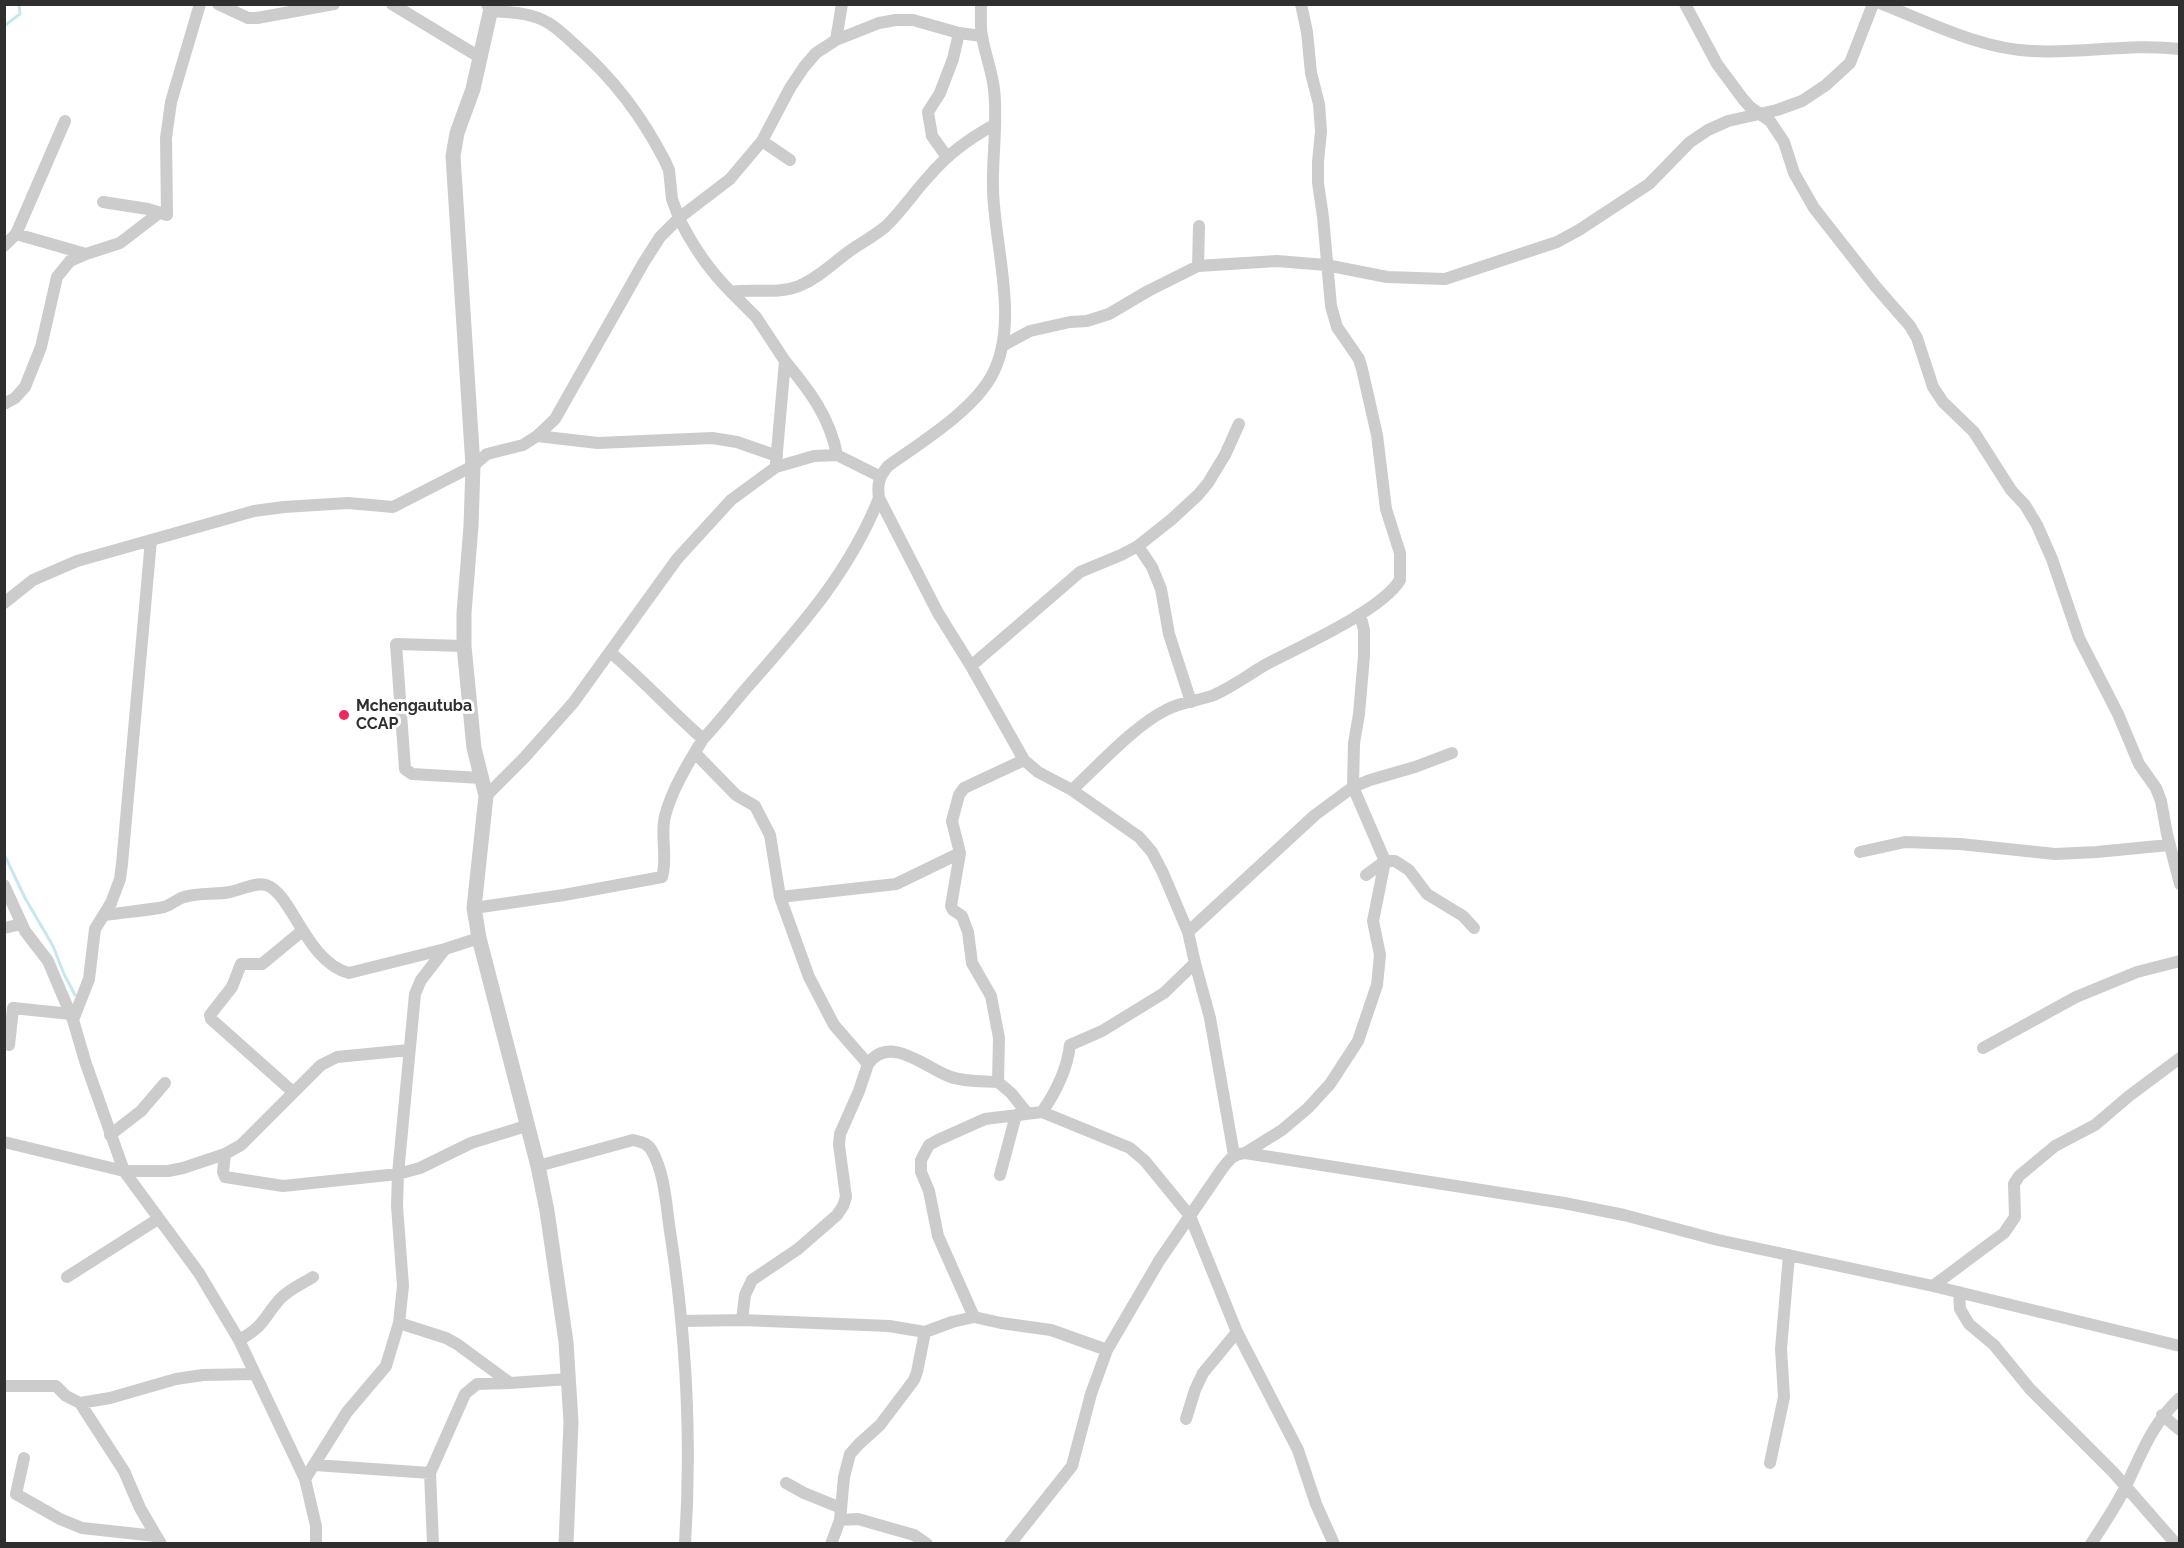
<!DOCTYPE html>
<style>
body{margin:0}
#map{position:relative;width:2184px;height:1548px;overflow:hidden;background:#fff;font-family:Raleway,sans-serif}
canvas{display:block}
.frame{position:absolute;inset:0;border:6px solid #2f2f2f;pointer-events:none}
</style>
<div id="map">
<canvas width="2184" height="1548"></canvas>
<div class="frame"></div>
</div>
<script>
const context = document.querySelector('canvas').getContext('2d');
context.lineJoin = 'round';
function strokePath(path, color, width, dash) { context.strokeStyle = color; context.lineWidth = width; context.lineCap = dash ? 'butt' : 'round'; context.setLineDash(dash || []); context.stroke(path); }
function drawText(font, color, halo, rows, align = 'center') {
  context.font = font + ' Raleway,sans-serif'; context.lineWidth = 6; context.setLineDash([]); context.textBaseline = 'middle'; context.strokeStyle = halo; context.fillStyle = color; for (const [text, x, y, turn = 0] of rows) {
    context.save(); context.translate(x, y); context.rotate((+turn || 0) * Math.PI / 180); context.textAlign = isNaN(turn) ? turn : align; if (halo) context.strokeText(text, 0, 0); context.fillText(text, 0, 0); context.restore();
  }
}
const stream = new Path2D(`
 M 4,26 L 20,14 L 19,4
 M 4,854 L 25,898 L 53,946 L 64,974 L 75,995`);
const minor = new Path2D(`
 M 218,4 L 248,18 L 257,18 L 334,4
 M 392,4 L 481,58
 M 981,4 C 981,15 980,26 982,36 C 985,54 992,71 994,89 C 998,122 992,156 993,189 C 994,246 1021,324 991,377 C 971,412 920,443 888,466 C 879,477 877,484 879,498 L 938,613 L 971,666 L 1024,760 L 1038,772 L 1072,790 L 1139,837 L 1152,852 L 1163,873 L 1188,932 L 1195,963 L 1210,1018 L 1234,1155
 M 1685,4 L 1717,64 L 1743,99 L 1750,107 L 1770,121 L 1784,142 L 1794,173 L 1814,208 L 1876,287 L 1910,326 L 1917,338 L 1933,387 L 1943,402 L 1974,432 L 2011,490 L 2025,505 L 2037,525 L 2052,559 L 2079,638 L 2118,714 L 2139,764 L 2156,788 L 2161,801 L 2167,834 L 2180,884
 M 1882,4 C 1930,23 1981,49 2032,51 C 2083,54 2129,43 2180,49
 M 982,36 L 959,33 L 913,20 L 896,20 L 879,23 L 836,40 L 816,53 L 804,67 L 790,88 L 762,141 L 730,179 L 679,218 C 692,245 710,271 731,292 C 753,288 776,295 799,286 C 819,278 834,262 851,250 C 863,242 874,236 885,227 C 902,211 914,192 930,175 C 948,154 970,138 994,125
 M 836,40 L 842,4
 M 762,141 L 790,160
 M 947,157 L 932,136 L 928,112 L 940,93 L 953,59 L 959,33
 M 103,202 L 148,209 L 167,215 L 166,138 L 171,102 L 200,4
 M 16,234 L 65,121
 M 4,246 L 16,234 L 86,254 L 120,243 L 159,213
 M 1198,266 L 1199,226
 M 731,292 L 756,317 L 785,361 L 776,463
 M 1002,346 L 1030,331 L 1070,322 L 1087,321 L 1109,314 L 1148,291 L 1198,266 L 1277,261 L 1326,265 L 1387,277 L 1445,279 L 1557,242 L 1579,230 L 1649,184 L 1690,142 L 1708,130 L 1728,121 L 1777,110 L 1802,101 L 1826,85 L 1850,63 L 1873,4
 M 785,361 C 809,390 830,417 837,455
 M 4,404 L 15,398 L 25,387 L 41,347 L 57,277 L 70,261 L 86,254
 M 537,436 L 598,443 L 712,438 L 737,442 L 777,456
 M 1138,546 L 1152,567 L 1161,589 L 1169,634 L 1191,702
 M 4,603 L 33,580 L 77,561 L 254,511 L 284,507 L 348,503 L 393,507 L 473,466 L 487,454 L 523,445 L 537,436 L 555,419 L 644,262 L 660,237 L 679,218 L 672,199 L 669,170 L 665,161 C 641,115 614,79 574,44 C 562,33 549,20 532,16 C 519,12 504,12 490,11 L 487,4
 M 464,646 L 396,644 L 405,769 L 412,774 L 481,778
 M 610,652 C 642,679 671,711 703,739
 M 971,666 L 1080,572 L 1121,555 L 1138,546 L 1172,519 L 1198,495 L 1208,483 L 1225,455 L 1239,424
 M 695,753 L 736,795 L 755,806 L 770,835 L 780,897 L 809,977 L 834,1025 L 868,1064 L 859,1091 L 840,1134 L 839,1145 L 846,1197 L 843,1206 L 837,1215 L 798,1249 L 752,1280 L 745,1295 L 742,1320
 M 1024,760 L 964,788 L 959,795 L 952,821 L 960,853 L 951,906 L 953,910 L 962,916 L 968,932 L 972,963 L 991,996 L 999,1038 L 998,1082 L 1011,1093 L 1027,1113
 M 1072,790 C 1099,765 1134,726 1166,710 C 1181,702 1198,701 1214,695 C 1232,687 1248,675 1265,665 C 1299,647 1381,611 1400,580 L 1400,553 L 1386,509 L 1377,435 L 1362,369 L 1359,359 L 1337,327 L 1331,306 L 1323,217 L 1318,183 L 1318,162 L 1321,131 L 1319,104 L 1311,73 L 1307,32 L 1301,4
 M 486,796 L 524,758 L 573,703 L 677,559 L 731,500 L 776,467 L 814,456 L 837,455 L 879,476
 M 1860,852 L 1905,842 L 1960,844 L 2055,854 L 2097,852 L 2169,845
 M 1366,875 L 1385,861 L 1395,861 L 1409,870 L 1427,894 L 1463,916 L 1474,928
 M 4,885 L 25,931 L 48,961 L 73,1020 L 86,1064 L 124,1171 L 199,1273 L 239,1340 L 305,1479 L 316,1526 L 316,1544
 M 780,897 L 896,884 L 960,853
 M 474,908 L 564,895 L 662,877 C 668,858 660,835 665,816 C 672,789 689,762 703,739 C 720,721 735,701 751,683 C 802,625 850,571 879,498
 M 105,915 C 124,912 144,911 164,907 C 171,905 177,899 184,897 C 199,892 215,895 230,892 C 241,890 254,882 266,885 C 292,893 306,962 349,973 L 445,949
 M 4,928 L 22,924
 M 1188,932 L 1315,815 L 1353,787 L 1370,780 L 1415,767 L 1452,753
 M 73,1020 L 89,979 L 95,929 L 111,903 L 120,879 L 122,864 L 151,540
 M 9,1045 L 13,1008 L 71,1014
 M 1983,1048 L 2076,997 L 2137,972 L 2180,961
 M 868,1064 C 890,1033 927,1069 951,1077 C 965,1082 983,1081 998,1082
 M 293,1092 L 211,1019 L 210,1015 L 232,987 L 241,964 L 262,964 L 302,931
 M 1042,1112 C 1056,1092 1067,1070 1070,1045 L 1102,1031 L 1164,993 L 1195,963
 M 110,1135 L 141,1111 L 165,1083
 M 4,1142 L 124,1171 L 168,1171 L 183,1168 L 225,1154 L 241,1145 L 321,1065 L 337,1057 L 409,1050
 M 1245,1153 L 1282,1130 L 1308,1108 L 1330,1084 L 1358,1041 L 1377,985 L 1380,955 L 1373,921 L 1385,861 L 1353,787 L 1354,743 L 1359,714 L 1364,656 L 1364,630 L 1360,614
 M 225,1154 L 223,1172 L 225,1177 L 283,1186 L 398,1174 L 420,1168 L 471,1143 L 526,1126
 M 538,1166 L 633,1140 C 641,1142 648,1143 652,1151 C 665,1174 666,1205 670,1231 C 686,1334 692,1439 685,1544
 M 1000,1175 L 1016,1115
 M 67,1277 L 158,1219
 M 1933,1286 L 2004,1233 L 2015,1217 L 2014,1184 L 2019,1176 L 2055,1146 L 2095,1125 L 2129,1096 L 2180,1058
 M 1959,1292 L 1960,1309 L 1969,1324 L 1994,1345 L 2030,1389 L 2114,1473 L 2176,1544
 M 974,1317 L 938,1236 L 929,1191 L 921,1172 L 921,1160 L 929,1145 L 938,1140 L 985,1119 L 1042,1112 L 1130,1148 L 1145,1161 L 1190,1216 L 1237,1332 L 1298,1450 L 1316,1504 L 1334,1544
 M 682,1321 L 742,1320 L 889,1326 L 925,1332 L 952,1322 L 974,1317 L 1001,1323 L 1051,1330 L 1107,1350
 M 399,1323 L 446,1338 L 457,1344 L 510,1383 L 569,1379
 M 239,1340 C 265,1326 263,1318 280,1299 C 289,1289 302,1284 313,1277
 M 4,1386 L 56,1386 L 66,1396 L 80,1403 L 110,1398 L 176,1379 L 203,1375 L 255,1374
 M 80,1403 L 124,1471 L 140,1508 L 161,1544
 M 2162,1415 L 2180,1430
 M 1186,1419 L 1195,1390 L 1203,1373 L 1237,1332
 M 24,1458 L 16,1494 L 60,1519 L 82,1528 L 156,1536
 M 1770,1463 L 1784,1397 L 1781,1349 L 1789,1255
 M 315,1465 L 430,1473
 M 305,1479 L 347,1412 L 386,1366 L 399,1323 L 403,1286 L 397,1206 L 398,1174 L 415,994 L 421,980 L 445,949 L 479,938
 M 786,1483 L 804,1493 L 841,1508
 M 840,1520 L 858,1519 L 914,1535 L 927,1544
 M 433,1544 L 430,1473 L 465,1394 L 477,1384 L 510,1383
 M 831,1544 L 840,1520 L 844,1477 L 850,1454 L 859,1444 L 880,1425 L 914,1380 L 917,1372 L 925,1332
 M 1010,1544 L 1072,1466 L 1091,1394 L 1107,1350 L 1159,1261 L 1222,1169 C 1229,1160 1233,1154 1245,1153 L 1564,1203 L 1624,1215 L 1718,1240 L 1933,1286 L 2180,1346
 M 2091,1544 C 2103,1525 2115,1508 2125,1488 C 2141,1455 2152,1423 2180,1398`);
const tertiary = new Path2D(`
 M 492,4 L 473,89 L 457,133 L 453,156 L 473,466 L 471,526 L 464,613 L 464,646 L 474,748 L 486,796 L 474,908 L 479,938 L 538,1166 L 547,1211 L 566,1342 L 571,1422 L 566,1544`);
const markers = [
 [344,715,6,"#ee2960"]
];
const poiNames = [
 ["Mchengautuba",356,706],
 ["CCAP",356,724]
];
strokePath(stream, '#c7e7ee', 3);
strokePath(minor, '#ccc', 12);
strokePath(tertiary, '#ccc', 15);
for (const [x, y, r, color] of markers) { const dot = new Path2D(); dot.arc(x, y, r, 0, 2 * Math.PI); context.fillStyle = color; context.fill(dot); strokePath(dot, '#fff', 2); }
drawText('bold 16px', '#2f2f2f', '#fff', poiNames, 'left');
</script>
